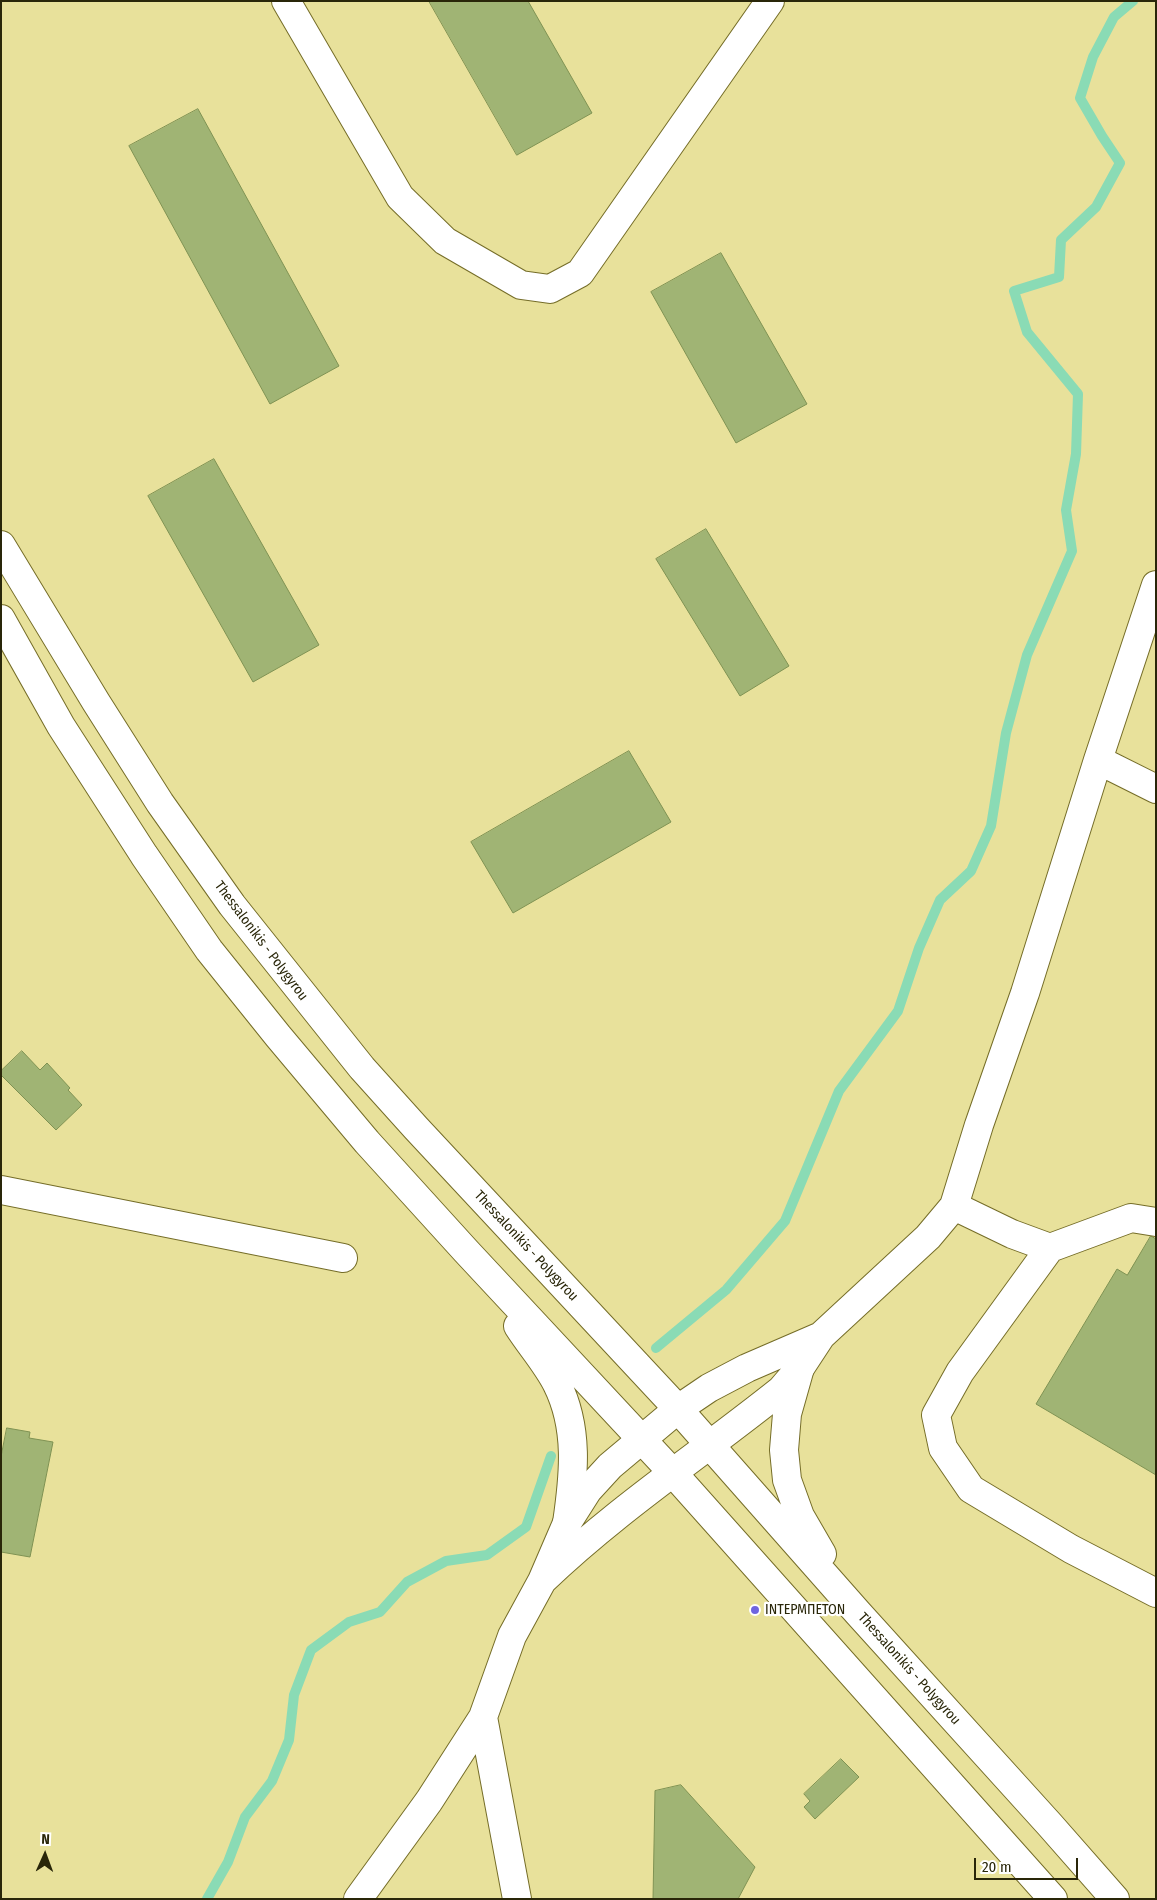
<!DOCTYPE html>
<meta charset="utf-8">
<style>
body{margin:0}
#map{position:relative;width:1157px;height:1900px;overflow:hidden;background:#e8e19b;font-family:"Fira Sans Condensed",sans-serif}
canvas{display:block}
.frame{position:absolute;inset:0;border:2px solid #292609;pointer-events:none}
.north{position:absolute;left:20px;top:1830px;width:50px;height:50px;-webkit-text-stroke:4px #fff;paint-order:stroke;rotate:2deg;font-size:14px;font-weight:700;line-height:20px;text-align:center;color:#292609}
.north::after{content:'';display:block;margin:auto;width:18px;height:22px;background:#292609;clip-path:polygon(50% 0,100% 100%,50% 72%,0 100%)}
.scale{position:absolute;left:974px;top:1858px;width:104px;height:22px;box-sizing:border-box;border:2px solid #292609;border-top:0;padding-left:6px;font-size:15px;line-height:18px;white-space:nowrap;color:#292609;-webkit-text-stroke:4px #fff;paint-order:stroke}
</style>
<div id="map">
<canvas width="1157" height="1900"></canvas>
<div class="frame"></div>
<div class="north">N</div>
<div class="scale">20 m</div>
</div>
<script>
const context = document.querySelector('canvas').getContext('2d');
context.lineJoin = 'round';
function strokePath(path, color, width, dash) { context.strokeStyle = color; context.lineWidth = width; context.lineCap = dash ? 'butt' : 'round'; context.setLineDash(dash || []); context.stroke(path); }
function fillPath(path, color) { context.fillStyle = color; context.fill(path, 'evenodd'); }
function drawText(font, color, halo, rows, align = 'center') {
  context.font = font + ' "Fira Sans Condensed",sans-serif'; context.lineWidth = 4.5; context.setLineDash([]); context.textBaseline = 'middle'; context.strokeStyle = halo; context.fillStyle = color; for (const [text, x, y, turn = 0] of rows) {
    context.save(); context.translate(x, y); context.rotate((+turn || 0) * Math.PI / 180); context.textAlign = isNaN(turn) ? turn : align; if (halo) context.strokeText(text, 0, 0); context.fillText(text, 0, 0); context.restore();
  }
}
const stream = new Path2D(`
 M 656,1348 L 726,1290 L 785,1221 L 839,1091 L 898,1011 L 919,948 L 940,900 L 971,871 L 991,826 L 1006,733 L 1027,655 L 1072,551 L 1066,510 L 1076,454 L 1078,394 L 1027,332 L 1014,291 L 1059,277 L 1061,240 L 1096,207 L 1120,163 L 1102,136 L 1080,98 L 1093,57 L 1114,17 L 1133,1
 M 207,1899 L 228,1862 L 245,1817 L 272,1781 L 289,1740 L 294,1695 L 311,1650 L 349,1622 L 380,1612 L 407,1582 L 446,1561 L 487,1555 L 526,1527 L 551,1456`);
const building = new Path2D(`
 M 429,1 L 528,1 L 592,113 L 517,155 Z
 M 198,109 L 339,366 L 270,404 L 129,146 Z
 M 721,253 L 807,404 L 736,443 L 651,292 Z
 M 214,459 L 319,645 L 253,682 L 148,496 Z
 M 706,529 L 789,666 L 740,696 L 656,559 Z
 M 629,751 L 671,822 L 513,913 L 471,842 Z
 M 22,1051 L 40,1070 L 47,1063 L 70,1088 L 68,1090 L 82,1105 L 56,1130 L 1,1075 L 1,1071 Z
 M 1151,1236 L 1156,1239 L 1156,1475 L 1036,1404 L 1117,1269 L 1127,1275 Z
 M 7,1428 L 30,1432 L 29,1438 L 53,1442 L 30,1557 L 1,1552 L 1,1457 Z
 M 841,1759 L 859,1777 L 815,1819 L 804,1807 L 810,1801 L 804,1794 Z
 M 681,1785 L 755,1867 L 738,1899 L 653,1899 L 655,1791 Z`);
const minor = new Path2D(`
 M 286,1 L 400,197 L 445,241 L 521,285 L 550,289 L 580,273 L 770,1
 M 1098,760 L 1156,789
 M 1,1190 L 343,1258
 M 954,1206 L 1012,1234 L 1050,1248
 M 1156,1222 L 1131,1218 L 1050,1248 L 960,1372 L 936,1415 L 943,1448 L 971,1489 L 1071,1549 L 1156,1593
 M 542,1581 C 616,1510 701,1454 781,1390 L 800,1368 L 821,1336 L 928,1237 L 954,1206 L 979,1125 L 1025,993 L 1098,760 L 1156,585
 M 483,1717 L 517,1899
 M 358,1899 L 429,1801 L 483,1717 L 512,1636 L 542,1581 L 567,1523 L 588,1490 L 610,1466 L 678,1409 L 709,1388 L 747,1368 L 821,1336`);
const major = new Path2D(`
 M 1,545 L 96,702 L 160,803 L 232,905 L 362,1068 L 416,1128 L 678,1409 L 858,1613 L 1050,1825 L 1115,1899
 M 1,619 L 61,726 L 144,855 L 209,950 L 278,1036 L 367,1142 L 466,1251 L 673,1473 L 1053,1899
 M 518,1326 C 530,1345 547,1364 557,1384 C 579,1428 574,1475 567,1523
 M 800,1368 L 787,1414 L 784,1450 L 787,1480 L 800,1516 L 822,1554`);
const markers = [
 [755,1610,5,"#6f65e0"]
];
const streetNames = [
 ["Thessalonikis - Polygyrou",261,941,53],
 ["Thessalonikis - Polygyrou",526,1246,47],
 ["Thessalonikis - Polygyrou",909,1669,48]
];
const poiNames = [
 ["ΙΝΤΕΡΜΠΕΤΟΝ",765,1610]
];
strokePath(stream, '#8adbb5', 10);
fillPath(building, '#a0b474');
strokePath(building, '#7f9253', 1);
strokePath(minor, '#756d28', 30);
strokePath(major, '#756d28', 30);
strokePath(minor, '#fff', 28);
strokePath(major, '#fff', 28);
for (const [x, y, r, color] of markers) { const dot = new Path2D(); dot.arc(x, y, r, 0, 2 * Math.PI); context.fillStyle = color; context.fill(dot); strokePath(dot, '#fff', 2); }
drawText('14px', '#292609', '#fff', streetNames);
drawText('14px', '#292609', '#fff', poiNames, 'left');
</script>
